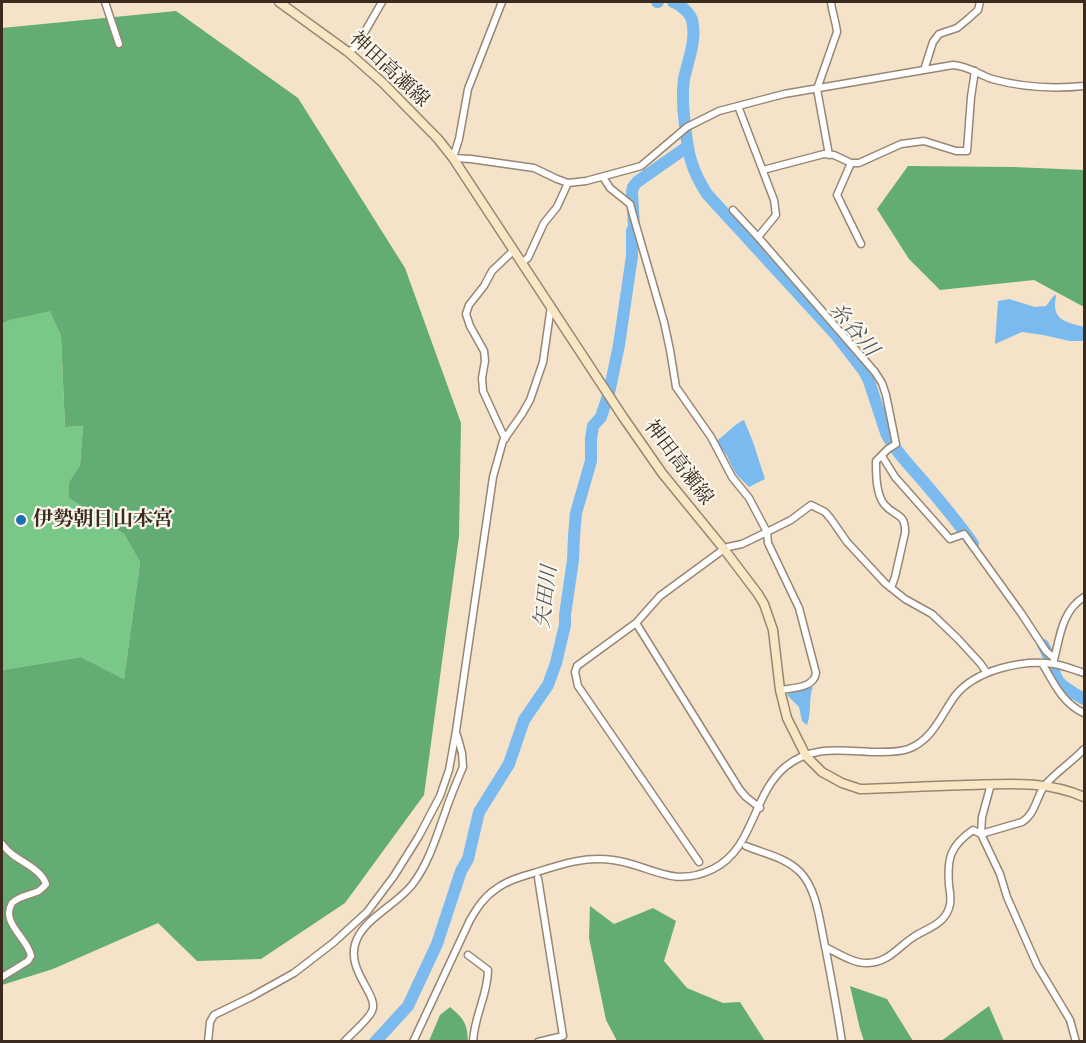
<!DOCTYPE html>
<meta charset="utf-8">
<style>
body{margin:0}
#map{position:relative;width:1086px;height:1043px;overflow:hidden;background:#f5e3c9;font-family:"IM FELL French Canon",serif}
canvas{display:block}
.frame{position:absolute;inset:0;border:3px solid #3b2a1e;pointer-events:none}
</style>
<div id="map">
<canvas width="1086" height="1043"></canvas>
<div class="frame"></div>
</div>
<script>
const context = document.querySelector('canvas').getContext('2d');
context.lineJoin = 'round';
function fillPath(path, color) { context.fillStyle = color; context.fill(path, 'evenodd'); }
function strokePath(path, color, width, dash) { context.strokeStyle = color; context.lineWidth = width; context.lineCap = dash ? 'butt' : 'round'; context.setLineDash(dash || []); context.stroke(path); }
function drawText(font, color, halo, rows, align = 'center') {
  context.font = font + ' "IM FELL French Canon","Noto Serif JP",serif'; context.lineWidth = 4.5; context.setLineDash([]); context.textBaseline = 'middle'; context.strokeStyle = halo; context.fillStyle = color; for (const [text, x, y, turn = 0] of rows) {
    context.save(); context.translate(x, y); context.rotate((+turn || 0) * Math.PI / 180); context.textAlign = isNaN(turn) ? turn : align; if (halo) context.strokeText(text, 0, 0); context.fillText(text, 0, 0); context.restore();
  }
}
const green = new Path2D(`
 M 50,310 L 61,336 L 65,427 L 83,426 L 80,465 L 69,482 L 69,498 L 124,534 L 140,562 L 124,679 L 81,657 L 2,670 L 2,324 L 10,320 Z`);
const forest = new Path2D(`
 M 176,11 L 298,98 L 405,268 L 461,423 L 459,536 L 424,795 L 345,903 L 261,959 L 197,961 L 158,923 L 53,969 L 2,985 L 2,670 L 81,657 L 124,679 L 140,562 L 124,534 L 69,498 L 69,482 L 80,465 L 83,426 L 65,427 L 61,336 L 50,311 L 10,320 L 2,324 L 2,28 Z
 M 908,166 L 1013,167 L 1084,170 L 1084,307 L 1034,280 L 940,290 L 909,259 L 877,209 Z
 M 590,906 L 614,924 L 653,908 L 676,921 L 664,961 L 687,988 L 723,1003 L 740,1002 L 765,1041 L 617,1041 L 606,1020 L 589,938 Z
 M 850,986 L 887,999 L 913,1041 L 864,1041 L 860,1029 Z
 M 989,1006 L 1004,1041 L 941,1041 Z
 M 450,1007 C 464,1019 467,1023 468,1041 L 429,1041 L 440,1015 Z`);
const water = new Path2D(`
 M 1055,294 L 1056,297 C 1051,320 1066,322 1084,327 L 1084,341 L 1070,341 L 1043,335 L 1022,332 L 995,344 L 998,301 L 1009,299 L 1035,307 L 1046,306 Z
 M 744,420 L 753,442 L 765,479 L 749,487 L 736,474 L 727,456 L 716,441 C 726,435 734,424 744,420 Z
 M 813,687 C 808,699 812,712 807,725 L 802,721 L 799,707 L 787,695 L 791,691 Z`);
const river = new Path2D(`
 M 657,2 L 658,2
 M 673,2 C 680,4 690,13 692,20 C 697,40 688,60 684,79 C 682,94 683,110 685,125 C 688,154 691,169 707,194 L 837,336 L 864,371 L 869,381 L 886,433 C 895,451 910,466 923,481 C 941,502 958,522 973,544
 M 1043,645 C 1050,655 1053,674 1059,682 C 1065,689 1077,695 1084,699
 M 375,1042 L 408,1006 L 437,944 L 461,871 L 468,859 L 479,812 L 509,764 L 524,720 L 548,685 L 556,663 L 565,625 L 565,615 L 573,560 L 574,536 L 576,513 L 591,461 L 591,439 L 593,426 L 601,417 L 609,393 L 619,345 L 632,256 L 632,231 L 634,227 L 632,192 L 633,187 L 637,182 L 687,147`);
const street = new Path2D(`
 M 105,2 L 119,44
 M 502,2 L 468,89 L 459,139 L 453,158 L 471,159 L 534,168 L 557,179 L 568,183 L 586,181 L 634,168 L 641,166 L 687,127 L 719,111 L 784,94 L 953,65 C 968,66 978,74 992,79 C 1021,87 1055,89 1084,86
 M 348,52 L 356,47 L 382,2
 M 924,70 L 933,42 L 939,34 L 957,28 L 968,19 L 978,10 L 980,2
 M 738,106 L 774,200 L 776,215 L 758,237
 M 829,155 L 817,89 L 837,32 C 836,22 832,12 831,2
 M 851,163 L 837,195 L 861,244
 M 763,170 L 824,154 L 834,155 L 851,163 L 859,163 L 901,144 L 924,141 L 956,151 L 967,151 L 971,97 L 975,71
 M 603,177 L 610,188 L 630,204 L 637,229 L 664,322 L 670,350 L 676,387 L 711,437 L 732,477 L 749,498 L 767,532 L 742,544 L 728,547 L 724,549 L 660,596 L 636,623 L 577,666 L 575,672 L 578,686 L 699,862
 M 733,210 L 758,237 L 875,372 L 882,383 L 886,395 L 896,444 L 888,449 L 876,461 C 876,474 876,494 884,504 C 894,517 906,512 905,533 L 895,577 L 891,588
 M 522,262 L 528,258 L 544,223 L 557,207 L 568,183
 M 505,439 L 483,391 L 482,378 L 485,361 L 484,351 L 470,326 L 466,314 L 469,305 L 484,286 L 492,271 L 514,250
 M 882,456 L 895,477 L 950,539 L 964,534 L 1021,613 L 1046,651 L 1054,658
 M 636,623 L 740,790 L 746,797 L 760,808
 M 1054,660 C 1060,636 1062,611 1084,597
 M 1042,663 C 1053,682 1063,704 1084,713
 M 780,690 C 793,688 814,688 816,673 L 799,608 L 768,543 L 767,532 L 791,520 L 811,505 L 825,512 L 831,519 L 847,542 L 885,583 L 905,599 L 932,614 L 958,639 L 980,663 L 987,673
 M 991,784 L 982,817 L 981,834 L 1000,874 L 1007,897 L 1037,965 L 1070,1020 L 1076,1042
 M 2,844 C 5,848 9,852 13,855 C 24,863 42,871 46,884 C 44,887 41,889 39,891 C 30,895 19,896 12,903 C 0,923 28,938 31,956 L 28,961 L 2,977
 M 746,846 C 765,854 785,857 800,872 C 817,889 820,923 825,946 C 831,977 837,1009 842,1042
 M 538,878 L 563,1036 L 538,1042
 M 825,947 C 838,953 854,964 868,963 C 888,963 899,946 915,936 C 928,928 944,924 949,908 C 952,901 950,893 949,885 C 947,858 950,846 973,830 L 981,834 L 1022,822 C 1036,813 1036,797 1045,785 C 1056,772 1072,762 1084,749
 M 468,955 L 488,970 C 488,995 474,1016 473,1042
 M 208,1042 L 210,1022 L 214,1015 L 251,997 L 294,973 L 333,943 L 367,912 L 394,876 L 419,836 L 440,796 L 449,770 L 456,731 L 493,477 L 503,441 L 522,414 L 530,400 L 543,362 L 551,306
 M 344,1042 C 351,1034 369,1019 372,1011 C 380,995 343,969 357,939 C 366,918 397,904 412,885 C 429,863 437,835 446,810 C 451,795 457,781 463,767 L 462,753 L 457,735
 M 413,1042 L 470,920 C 477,908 484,897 496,889 C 508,880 523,876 537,872 C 562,864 586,856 613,860 C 651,865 672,889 713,869 C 754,849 752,795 785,767 C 814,743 846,752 881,752 C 889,752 899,752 908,749 C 932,741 941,715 955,696 C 975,670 1023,659 1054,664 C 1065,666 1075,670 1084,673`);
const secondary = new Path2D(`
 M 279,2 L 348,52 L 383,83 L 438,139 L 453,158 L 623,417 L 662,473 L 724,549 L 758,594 L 764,604 L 773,630 L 780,690 L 787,718 L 806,756 L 822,772 L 842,783 L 860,789 C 896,788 931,786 966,785 C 1007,784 1046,780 1084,797`);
const markers = [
 [21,520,6,"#1f6fb2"]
];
const streetNames = [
 ["神田高瀬線",389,70,43],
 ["神田高瀬線",678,463,53]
];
const poiNames = [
 ["伊勢朝日山本宮",33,520]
];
const waterNames = [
 ["糸谷川",853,330,50],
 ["矢田川",547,597,-83]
];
fillPath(green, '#7ac888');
fillPath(forest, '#63ac74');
fillPath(water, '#7abaee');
strokePath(river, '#7abaee', 12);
strokePath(street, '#988674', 9);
strokePath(secondary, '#988674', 11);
strokePath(street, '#fff', 6);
strokePath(secondary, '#f9e7c3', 8);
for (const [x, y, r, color] of markers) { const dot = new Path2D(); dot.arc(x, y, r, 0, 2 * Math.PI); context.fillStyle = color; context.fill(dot); strokePath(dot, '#fbf7ec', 2); }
drawText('20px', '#3b2a1e', '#fbf7ec', streetNames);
drawText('bold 20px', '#3b2a1e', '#fbf7ec', poiNames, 'left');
drawText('italic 21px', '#4e555c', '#fbf7ec', waterNames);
</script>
